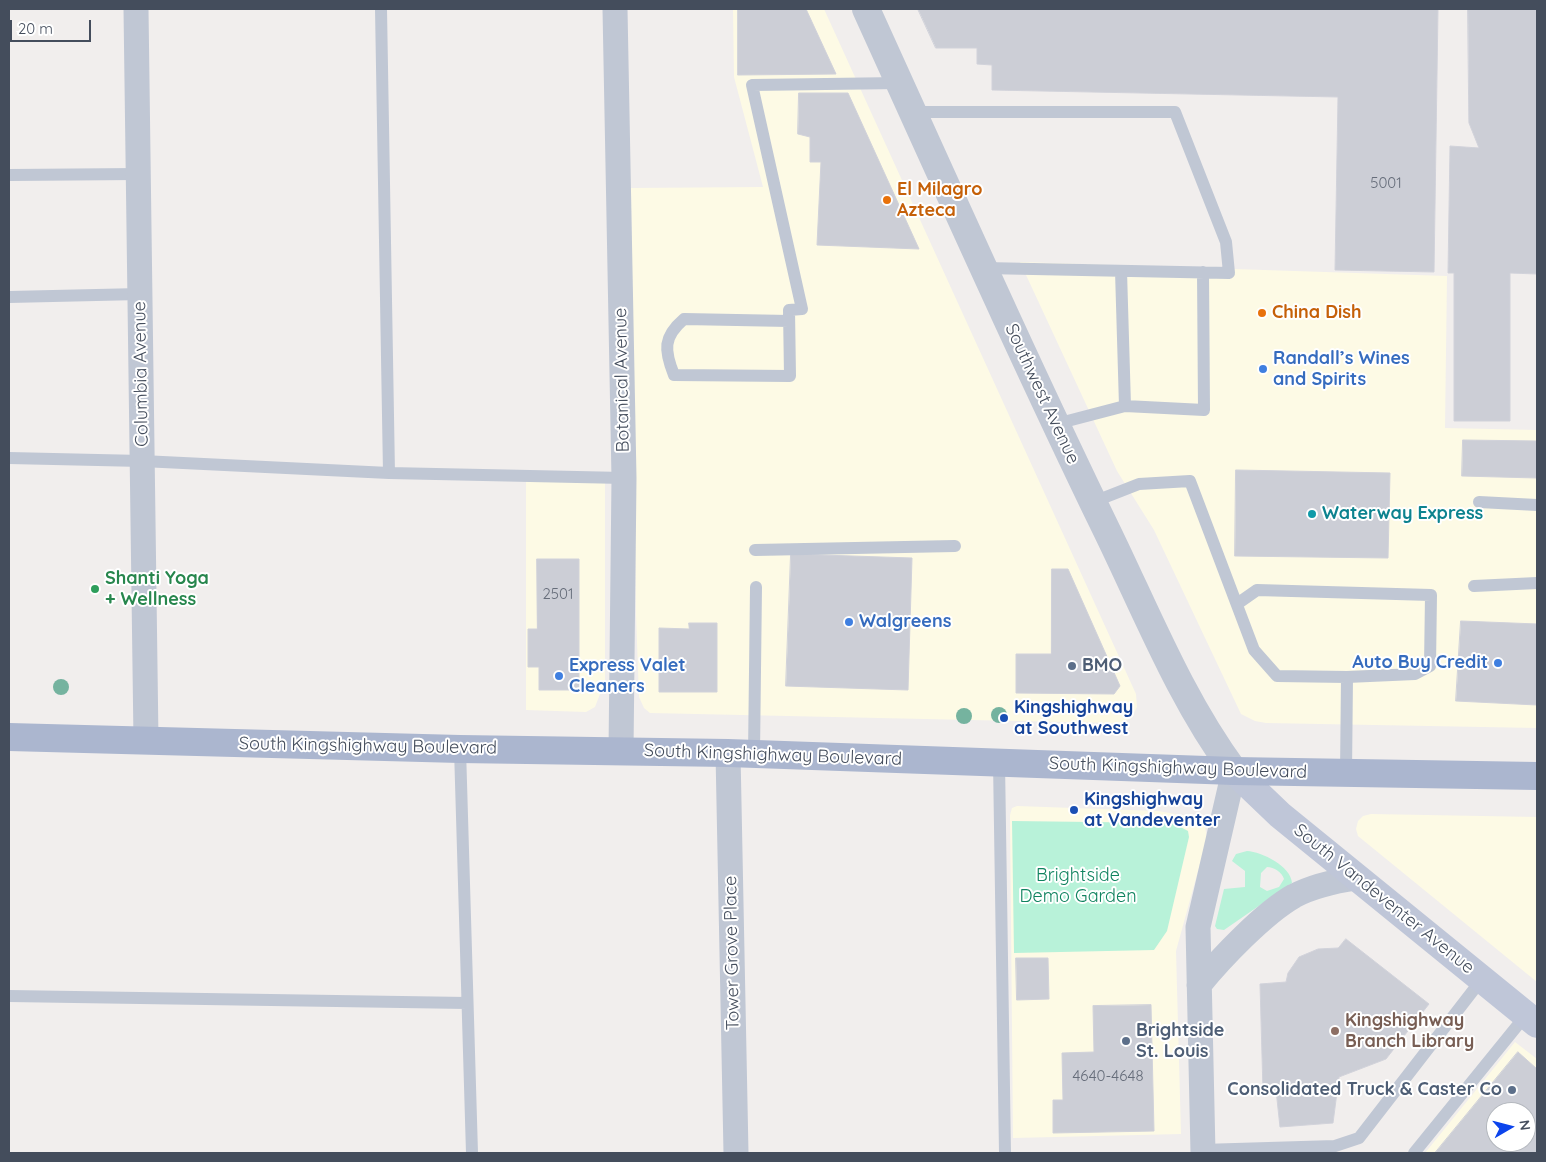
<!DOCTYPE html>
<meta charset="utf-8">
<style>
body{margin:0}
#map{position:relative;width:1546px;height:1162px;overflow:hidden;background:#f1eeed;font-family:Quicksand,sans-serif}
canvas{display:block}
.frame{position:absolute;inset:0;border:10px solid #444d5c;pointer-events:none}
.north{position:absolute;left:1486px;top:1102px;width:50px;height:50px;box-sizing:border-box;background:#fff;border:1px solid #b4b8be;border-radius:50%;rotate:82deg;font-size:14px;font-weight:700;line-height:20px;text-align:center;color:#444d5c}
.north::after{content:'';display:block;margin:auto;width:18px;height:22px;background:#0c44ec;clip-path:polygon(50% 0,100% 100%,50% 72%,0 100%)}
.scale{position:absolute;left:10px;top:20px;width:81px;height:22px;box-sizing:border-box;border:2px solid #444d5c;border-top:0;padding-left:6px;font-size:15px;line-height:18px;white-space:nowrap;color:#444d5c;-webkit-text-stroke:4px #fff;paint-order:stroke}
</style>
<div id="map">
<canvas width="1546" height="1162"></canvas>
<div class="frame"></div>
<div class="north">N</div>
<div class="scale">20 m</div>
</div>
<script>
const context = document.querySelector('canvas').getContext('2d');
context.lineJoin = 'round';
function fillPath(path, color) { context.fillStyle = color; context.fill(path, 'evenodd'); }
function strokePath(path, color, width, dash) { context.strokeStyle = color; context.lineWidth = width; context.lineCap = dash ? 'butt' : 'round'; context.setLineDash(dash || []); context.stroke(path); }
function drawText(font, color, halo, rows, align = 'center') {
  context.font = font + ' Quicksand,sans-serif'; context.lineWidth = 4; context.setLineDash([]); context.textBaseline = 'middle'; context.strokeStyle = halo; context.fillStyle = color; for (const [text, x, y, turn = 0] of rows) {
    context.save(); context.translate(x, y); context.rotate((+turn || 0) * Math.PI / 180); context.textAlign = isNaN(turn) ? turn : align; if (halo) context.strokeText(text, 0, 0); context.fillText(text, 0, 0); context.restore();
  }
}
const commercial = new Path2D(`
 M 733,9 L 824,9 L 1136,694 L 1137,707 L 1131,718 L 1121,723 L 1109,723 L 650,713 L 644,708 L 639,697 L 636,614 L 631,188 L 763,187 L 734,77 Z
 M 1020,262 L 1447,276 L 1445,428 L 1537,430 L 1537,728 L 1266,723 L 1255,721 L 1241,714 L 1154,530 L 1117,471 Z
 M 526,481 L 605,483 L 605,681 L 595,707 L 586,712 L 526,710 Z
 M 1017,806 L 1158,811 L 1193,817 L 1205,827 L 1207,838 L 1176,951 L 1181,1134 L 1013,1138 L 1010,815 L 1012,808 Z
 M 1371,814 L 1537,817 L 1537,982 L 1358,836 L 1356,829 L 1358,821 L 1363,816 Z
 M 1515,1042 L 1537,1059 L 1537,1153 L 1425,1153 ZM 1496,1112 L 1526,1112 L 1526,1142 L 1496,1142 Z`);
const green = new Path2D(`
 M 1012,821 L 1173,823 L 1188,831 L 1189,837 L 1167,931 L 1154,950 L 1014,953 Z
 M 1247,851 C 1262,852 1291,866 1292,883 L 1224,930 L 1217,929 L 1215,926 L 1224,889 L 1245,887 L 1245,871 L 1232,861 L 1236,854 ZM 1267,867 C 1274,867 1282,872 1284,879 L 1279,887 L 1267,891 L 1260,887 L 1261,873 Z`);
const building = new Path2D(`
 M 738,9 L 806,9 L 836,74 L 738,75 Z
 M 918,9 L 1438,9 L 1434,272 L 1335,270 L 1338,97 L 992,90 L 992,65 L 977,64 L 977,48 L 936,48 Z
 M 1468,9 L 1537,9 L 1537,274 L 1510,273 L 1510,421 L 1454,421 L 1454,273 L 1448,273 L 1450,146 L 1479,148 L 1469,123 Z
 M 799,93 L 848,93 L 919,249 L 817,245 L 821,162 L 810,162 L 810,137 L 798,134 Z
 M 1463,440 L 1537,441 L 1537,478 L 1462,476 Z
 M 1236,470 L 1390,473 L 1388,558 L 1235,556 Z
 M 791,554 L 912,558 L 908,690 L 786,686 Z
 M 537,559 L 579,559 L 579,690 L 539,690 L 539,667 L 528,667 L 528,629 L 537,629 Z
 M 1052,569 L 1068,569 L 1120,686 L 1114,694 L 1016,693 L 1016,654 L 1051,654 Z
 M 1461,621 L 1537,624 L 1537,705 L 1456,701 Z
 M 689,623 L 717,623 L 717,692 L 659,692 L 659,628 L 689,629 Z
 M 1346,939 L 1429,1004 L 1386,1059 L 1339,1077 L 1333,1123 L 1280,1127 L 1276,1090 L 1263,1091 L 1260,984 L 1286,982 L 1288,973 L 1299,957 L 1318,949 L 1338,948 Z
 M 1016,958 L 1048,958 L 1049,999 L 1017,1000 Z
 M 1151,1005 L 1154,1131 L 1053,1133 L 1053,1100 L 1063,1100 L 1062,1053 L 1094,1052 L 1093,1006 Z
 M 1518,1052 L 1537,1069 L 1537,1153 L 1435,1153 ZM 1496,1112 L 1526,1112 L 1526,1142 L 1496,1142 Z`);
const service = new Path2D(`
 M 381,9 L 389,473
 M 913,112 L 1175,112 L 1226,242 L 1229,273 L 984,268
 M 9,175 L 138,174
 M 1121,271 L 1125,406
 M 9,297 L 140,294
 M 789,321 L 684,319 C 663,337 664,350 674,375 L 790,376 L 789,310 L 802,309 L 752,85 L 900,83
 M 1056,424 L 1125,406 L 1204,410 L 1203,272
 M 9,458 L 142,461 L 389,473 L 624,478
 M 1093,502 L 1139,484 L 1190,481 L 1254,650 L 1277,676 L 1347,677 L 1346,773
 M 1479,502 L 1537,505
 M 755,550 L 955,546
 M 1474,586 L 1537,583
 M 1237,604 L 1257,590 L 1431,595 L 1430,666 L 1415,674 L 1347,677
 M 460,749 L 472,1153
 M 754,754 L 756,587
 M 999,762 L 1005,1153
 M 9,996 L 467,1003
 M 1202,1150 L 1335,1146 L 1359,1138 L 1482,979
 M 1414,1153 L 1526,1015`);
const minor = new Path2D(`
 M 136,9 L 146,740
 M 615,9 L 624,478 L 621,751
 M 728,753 L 736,1153
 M 1199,985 C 1221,958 1264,913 1294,896 C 1313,886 1336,881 1356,878
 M 1203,1153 L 1198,927 L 1234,771`);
const tertiary = new Path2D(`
 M 866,9 C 945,183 1023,358 1107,531 C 1146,611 1181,700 1234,771`);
const secondary = new Path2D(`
 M 1234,771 L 1280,815 L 1537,1024`);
const primary = new Path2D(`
 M 9,737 L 460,749 L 728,753 L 1234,771 L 1537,776`);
const trees = [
 [61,687],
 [999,715],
 [964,716]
];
const markers = [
 [887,200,5,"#e8710a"],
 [1262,313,5,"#e8710a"],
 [1263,369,5,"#3f7fe0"],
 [1312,514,5,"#0f9aa8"],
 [95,589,5,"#2e9e5b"],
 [849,622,5,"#3f7fe0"],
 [1498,663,5,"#3f7fe0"],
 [1072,666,5,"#5c6f8a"],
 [559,676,5,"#3f7fe0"],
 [1004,718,5,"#1a4fb4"],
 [1074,810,5,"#1a4fb4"],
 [1335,1031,5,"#8d6e63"],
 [1126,1041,5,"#5c6f8a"],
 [1512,1090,5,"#5c6f8a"]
];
const numberNames = [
 ["5001",1386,183],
 ["2501",558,594],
 ["4640-4648",1108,1076]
];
const foodNames = [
 ["El Milagro",897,190],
 ["Azteca",897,211],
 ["China Dish",1272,313]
];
const shopNames = [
 ["Randall’s Wines",1273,359],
 ["and Spirits",1273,380],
 ["Walgreens",859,622],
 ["Auto Buy Credit",1488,663,"right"],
 ["Express Valet",569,666],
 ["Cleaners",569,687]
];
const streetNames = [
 ["Columbia Avenue",141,374,-91],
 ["Botanical Avenue",622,380,-91],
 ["Southwest Avenue",1042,394,65],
 ["South Kingshighway Boulevard",368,746,1],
 ["South Kingshighway Boulevard",773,755,2],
 ["South Kingshighway Boulevard",1178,768,2],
 ["South Vandeventer Avenue",1384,899,39],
 ["Tower Grove Place",732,953,-91]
];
const cultureNames = [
 ["Waterway Express",1322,514]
];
const leisureNames = [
 ["Shanti Yoga",105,579],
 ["+ Wellness",105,600]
];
const serviceNames = [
 ["BMO",1082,666],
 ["Brightside",1136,1031],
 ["St. Louis",1136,1052],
 ["Consolidated Truck & Caster Co",1502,1090,"right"]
];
const transitNames = [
 ["Kingshighway",1014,708],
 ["at Southwest",1014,729],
 ["Kingshighway",1084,800],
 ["at Vandeventer",1084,821]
];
const parkNames = [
 ["Brightside",1078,876],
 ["Demo Garden",1078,897]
];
const educationNames = [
 ["Kingshighway",1345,1021],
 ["Branch Library",1345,1042]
];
fillPath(commercial, '#fdfae5');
fillPath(green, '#b8f2d9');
fillPath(building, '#ccced6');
strokePath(building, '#d1d2da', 1);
strokePath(service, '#c0c7d4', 12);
strokePath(minor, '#c0c7d4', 25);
strokePath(tertiary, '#c0c7d4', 28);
strokePath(secondary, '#bfc6d8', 28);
strokePath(primary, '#abb6cf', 28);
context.fillStyle = '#75b39f';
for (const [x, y] of trees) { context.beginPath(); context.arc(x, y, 8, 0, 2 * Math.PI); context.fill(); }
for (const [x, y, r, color] of markers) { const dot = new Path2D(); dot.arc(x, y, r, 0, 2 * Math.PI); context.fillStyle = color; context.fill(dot); strokePath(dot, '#fff', 2); }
drawText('15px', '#666d7a', null, numberNames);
drawText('bold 18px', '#c56008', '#fff', foodNames, 'left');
drawText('bold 18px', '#366cbe', '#fff', shopNames, 'left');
drawText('18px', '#444d5c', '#fff', streetNames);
drawText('bold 18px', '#0d838f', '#fff', cultureNames, 'left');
drawText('bold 18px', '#27864d', '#fff', leisureNames, 'left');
drawText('bold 18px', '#4e5e75', '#fff', serviceNames, 'left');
drawText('bold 18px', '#164399', '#fff', transitNames, 'left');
drawText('18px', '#10835f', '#fff', parkNames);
drawText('bold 18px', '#785e54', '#fff', educationNames, 'left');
</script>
